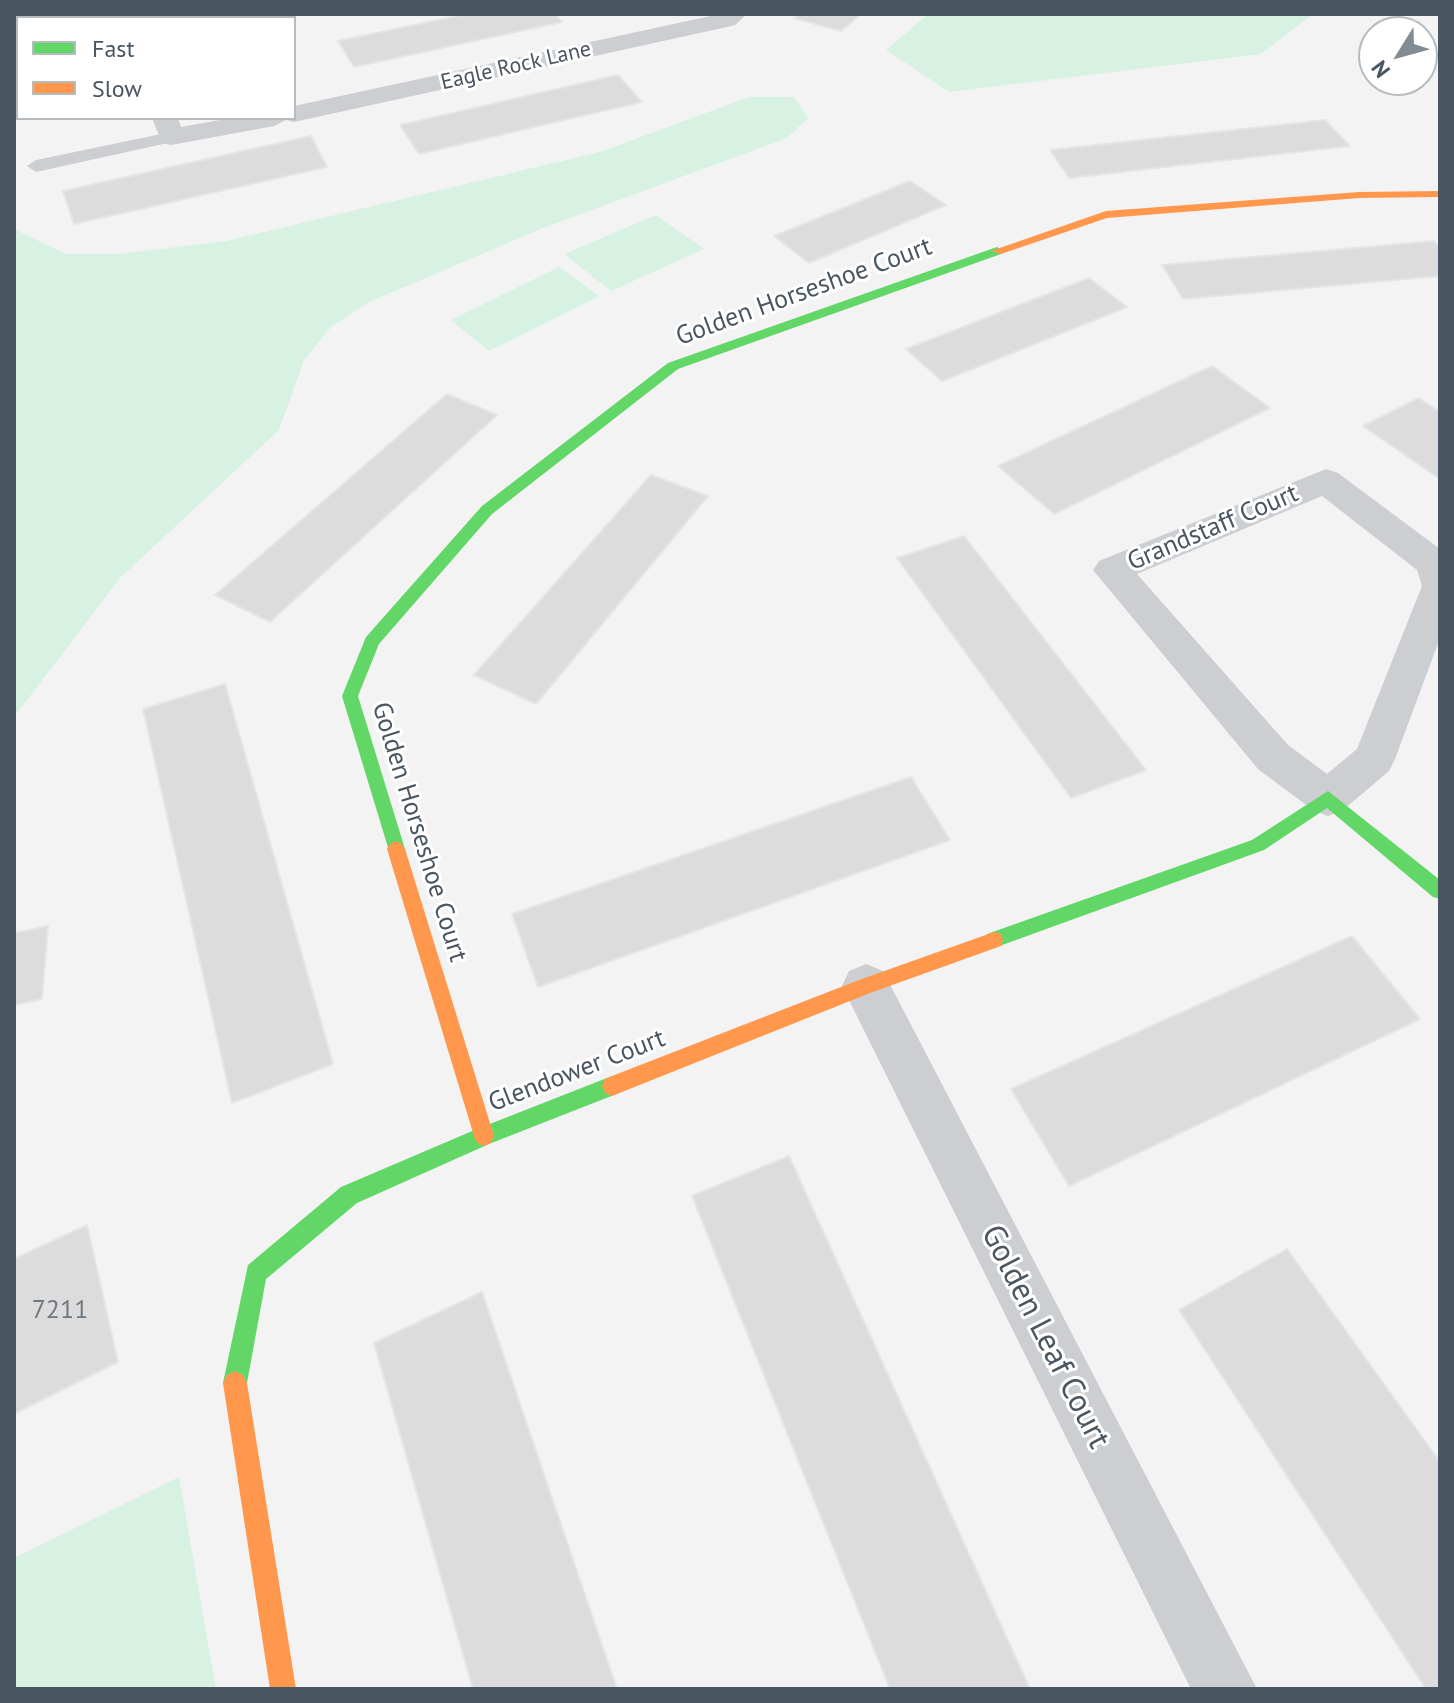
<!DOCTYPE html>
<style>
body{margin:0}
#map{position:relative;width:1454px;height:1703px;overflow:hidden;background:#f3f3f3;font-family:"PT Sans",sans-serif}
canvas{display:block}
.frame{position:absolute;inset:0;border:16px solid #495560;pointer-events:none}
.legend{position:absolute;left:16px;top:16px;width:280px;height:104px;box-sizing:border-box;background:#fff;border:2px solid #b6bbbf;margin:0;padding:10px 14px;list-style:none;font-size:24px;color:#495560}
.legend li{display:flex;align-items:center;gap:16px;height:40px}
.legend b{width:40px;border:2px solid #b6bbbf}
.north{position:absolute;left:1358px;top:16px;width:80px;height:80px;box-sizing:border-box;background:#fff;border:2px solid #b6bbbf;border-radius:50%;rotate:233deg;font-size:22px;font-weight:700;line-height:32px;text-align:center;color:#495560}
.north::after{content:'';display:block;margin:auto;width:28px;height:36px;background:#848c93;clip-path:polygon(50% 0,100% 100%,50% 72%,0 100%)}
</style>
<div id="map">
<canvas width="1454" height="1703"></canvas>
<div class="frame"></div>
<ul class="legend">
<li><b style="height:10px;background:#63d668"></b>Fast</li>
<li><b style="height:10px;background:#ff974d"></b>Slow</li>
</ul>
<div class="north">N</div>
</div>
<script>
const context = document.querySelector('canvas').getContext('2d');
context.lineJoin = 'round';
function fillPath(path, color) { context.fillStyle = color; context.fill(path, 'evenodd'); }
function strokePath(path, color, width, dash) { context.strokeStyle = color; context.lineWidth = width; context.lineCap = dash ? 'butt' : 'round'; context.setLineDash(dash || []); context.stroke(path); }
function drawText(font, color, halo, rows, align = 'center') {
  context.font = font + ' "PT Sans",sans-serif'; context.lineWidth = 6; context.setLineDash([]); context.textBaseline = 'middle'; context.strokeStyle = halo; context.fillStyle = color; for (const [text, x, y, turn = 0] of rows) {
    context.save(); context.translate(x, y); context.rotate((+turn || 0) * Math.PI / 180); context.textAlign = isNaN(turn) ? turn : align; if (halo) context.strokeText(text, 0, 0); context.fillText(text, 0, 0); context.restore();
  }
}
const green = new Path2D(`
 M 928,14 L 1313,14 L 1261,54 L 949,92 L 886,50 Z
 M 749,97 L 794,97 L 808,118 L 787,138 L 543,228 L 369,302 L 331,327 L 304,360 L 279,430 L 121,577 L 14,717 L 14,229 L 66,254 L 119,254 L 226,241 L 600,152 Z
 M 656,215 L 704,249 L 611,291 L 564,254 Z
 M 559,267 L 599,296 L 489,351 L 451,320 Z
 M 179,1477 L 216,1689 L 14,1689 L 14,1558 Z`);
const building = new Path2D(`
 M 467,14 L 555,14 L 562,22 L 354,67 L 338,41 Z
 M 799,14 L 861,14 L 841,31 L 794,18 Z
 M 618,75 L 642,102 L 419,154 L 400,125 Z
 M 1325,120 L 1350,146 L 1069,178 L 1050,150 Z
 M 311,136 L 327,167 L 74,224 L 63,191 Z
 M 910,181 L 946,205 L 809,263 L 774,236 Z
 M 1434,241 L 1440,248 L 1440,276 L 1183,299 L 1162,265 Z
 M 1089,278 L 1127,307 L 942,381 L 906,349 Z
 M 1212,366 L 1270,408 L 1054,514 L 998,466 Z
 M 447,394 L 497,415 L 270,622 L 215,595 Z
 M 1419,398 L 1440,412 L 1440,479 L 1363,426 Z
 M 651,475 L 708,496 L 536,704 L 474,675 Z
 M 964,536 L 1146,770 L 1071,798 L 897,558 Z
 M 225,684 L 333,1064 L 232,1103 L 143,709 Z
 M 911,777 L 950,840 L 538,987 L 512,914 Z
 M 48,926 L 42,999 L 14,1005 L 14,933 Z
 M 1352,936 L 1420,1019 L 1069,1186 L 1011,1089 Z
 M 789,1156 L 1030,1689 L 890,1689 L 692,1196 Z
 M 87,1225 L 118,1362 L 14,1414 L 14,1259 Z
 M 1287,1249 L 1440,1462 L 1440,1689 L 1426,1689 L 1179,1310 Z
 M 482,1292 L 617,1689 L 473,1689 L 374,1343 Z`);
const lane = new Path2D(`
 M 171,132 L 180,137 L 177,141 L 36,172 L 27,166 L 36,160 Z`);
const street = new Path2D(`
 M 119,14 L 143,14 L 145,18 L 121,18 Z
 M 720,14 L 747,14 L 735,25 L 727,27 L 294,122 L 286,120 L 274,126 L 171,145 L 162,143 L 152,118 L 178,118 L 181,127 L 231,118 L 294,118 L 294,106 Z
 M 1326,469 L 1338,473 L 1440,549 L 1440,638 L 1395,759 L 1389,771 L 1343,810 L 1328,816 L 1313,810 L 1258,769 L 1093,570 L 1099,561 ZM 1322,496 L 1417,570 L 1422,586 L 1357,749 L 1327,774 L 1288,745 L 1137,574 Z
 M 866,964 L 883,971 L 1257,1689 L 1191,1689 L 842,986 L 849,971 Z`);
const fast = new Path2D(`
 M 997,247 L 1003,251 L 1001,254 L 678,369 L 492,514 L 379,644 L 358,696 L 405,849 L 402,854 L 390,854 L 342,696 L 366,637 L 482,506 L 668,363 Z
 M 1328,791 L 1440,880 L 1440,899 L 1433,897 L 1327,808 L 1264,850 L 994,948 L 987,946 L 985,940 L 987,934 L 1252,840 Z
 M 612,1076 L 619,1079 L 622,1086 L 619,1093 L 489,1144 L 357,1203 L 266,1279 L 247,1383 L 243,1391 L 235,1395 L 227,1391 L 223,1383 L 248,1265 L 341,1187 L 477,1129 Z`);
const slow = new Path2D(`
 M 1440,191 L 1440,197 L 1359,198 L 1107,218 L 1001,254 L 991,251 L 1106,211 L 1359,192 Z
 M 396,841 L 402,844 L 405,849 L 494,1136 L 491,1143 L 484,1146 L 477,1143 L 474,1136 L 387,849 L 390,844 Z
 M 994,932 L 1001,934 L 1003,940 L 1001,946 L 870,993 L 612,1096 L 605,1093 L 602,1086 L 605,1079 L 612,1076 L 859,980 Z
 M 235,1371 L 243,1375 L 247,1383 L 296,1689 L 270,1689 L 223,1383 L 227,1375 Z`);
const farStreetnames = [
 ["Eagle Rock Lane",516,66,-13]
];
const streetNames = [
 ["Golden Horseshoe Court",804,292,-20],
 ["Grandstaff Court",1213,528,-23],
 ["Golden Horseshoe Court",419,832,73],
 ["Glendower Court",577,1071,-21]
];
const nearNumbernames = [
 ["7211",60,1311]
];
const nearStreetnames = [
 ["Golden Leaf Court",1045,1337,63]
];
fillPath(green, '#d7f2e2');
fillPath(building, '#dcdcdd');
strokePath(building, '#e4e5e6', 2);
fillPath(lane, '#ccced1');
fillPath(street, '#ccced1');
fillPath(fast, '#63d668');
fillPath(slow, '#ff974d');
drawText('22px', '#495560', '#fff', farStreetnames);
drawText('26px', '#495560', '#fff', streetNames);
drawText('26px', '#6e7880', null, nearNumbernames);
drawText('32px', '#495560', '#fff', nearStreetnames);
</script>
